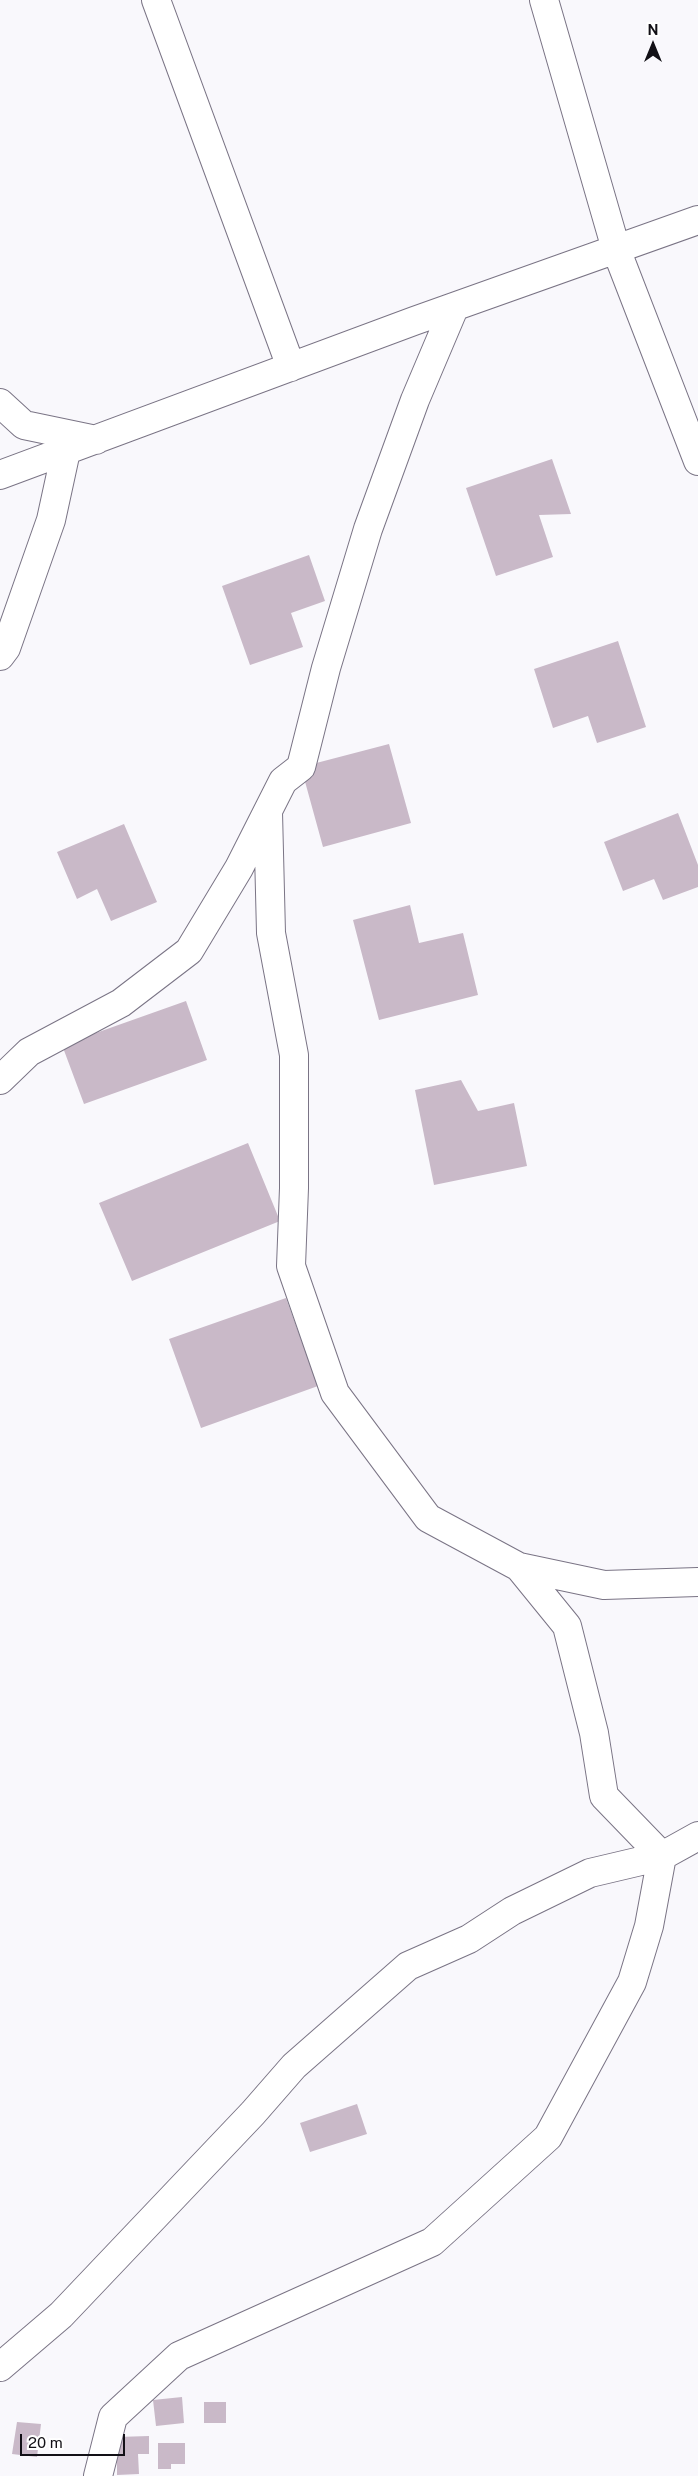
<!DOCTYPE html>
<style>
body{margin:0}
#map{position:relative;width:698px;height:2476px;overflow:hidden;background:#f9f8fc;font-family:"Public Sans",sans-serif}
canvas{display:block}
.north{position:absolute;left:628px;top:20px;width:50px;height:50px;-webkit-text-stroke:4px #fff;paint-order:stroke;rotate:0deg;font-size:14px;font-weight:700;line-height:20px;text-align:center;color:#121016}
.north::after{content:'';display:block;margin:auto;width:18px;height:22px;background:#121016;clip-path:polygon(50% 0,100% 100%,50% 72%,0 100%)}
.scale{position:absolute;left:20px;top:2434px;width:105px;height:22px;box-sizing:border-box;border:2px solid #121016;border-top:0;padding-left:6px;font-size:15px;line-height:18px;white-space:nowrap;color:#121016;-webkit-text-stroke:4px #fff;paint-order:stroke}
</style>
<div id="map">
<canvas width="698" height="2476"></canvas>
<div class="north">N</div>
<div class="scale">20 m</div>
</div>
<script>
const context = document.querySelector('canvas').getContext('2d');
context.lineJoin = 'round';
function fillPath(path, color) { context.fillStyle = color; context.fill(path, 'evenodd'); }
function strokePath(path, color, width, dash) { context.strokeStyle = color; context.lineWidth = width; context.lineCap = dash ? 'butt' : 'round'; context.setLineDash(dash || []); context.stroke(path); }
const building = new Path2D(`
 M 552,459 L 571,514 L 539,515 L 553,557 L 496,576 L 466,488 Z
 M 309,555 L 325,601 L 291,613 L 303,647 L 250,665 L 222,586 Z
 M 618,641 L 646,727 L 597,743 L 588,716 L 553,728 L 534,669 Z
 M 389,744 L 411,823 L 323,847 L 301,767 Z
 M 678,813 L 698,865 L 698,887 L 663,900 L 654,879 L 623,891 L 604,842 Z
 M 124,824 L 157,902 L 111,921 L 97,889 L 77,899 L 57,852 Z
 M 410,905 L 419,943 L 463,933 L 478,995 L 379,1020 L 353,920 Z
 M 186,1001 L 207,1060 L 84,1104 L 62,1045 Z
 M 461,1080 L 478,1111 L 514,1103 L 527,1166 L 434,1185 L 415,1090 Z
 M 248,1143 L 280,1221 L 132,1281 L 99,1203 Z
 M 286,1298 L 318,1386 L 201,1428 L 169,1339 Z
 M 357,2104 L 367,2134 L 310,2152 L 300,2123 Z
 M 182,2397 L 184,2423 L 156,2426 L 153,2400 Z
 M 204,2402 L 226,2402 L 226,2423 L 204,2423 Z
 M 17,2422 L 41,2424 L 37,2457 L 12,2454 Z
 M 149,2436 L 149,2454 L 138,2454 L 139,2474 L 117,2475 L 117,2437 Z
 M 158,2443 L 185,2443 L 185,2464 L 171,2464 L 171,2469 L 158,2469 Z`);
const minor = new Path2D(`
 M 156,0 L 291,367
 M 544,0 L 616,249 L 698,461
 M 0,403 L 24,425 L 96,440
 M 0,475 L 414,321 L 698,220
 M 0,656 L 6,648 L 51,520 L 66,451
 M 268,812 L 271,933 L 294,1055 L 294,1188 L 291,1266 L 335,1393 L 428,1518 L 519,1567 L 604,1585 L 698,1582
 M 0,1080 L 29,1052 L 121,1003 L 189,951 L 239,868 L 283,781 L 301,767 L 326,668 L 368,529 L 415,400 L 454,308
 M 0,2367 L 61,2315 L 253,2113 L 294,2066 L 408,1966 L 469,1939 L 512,1911 L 590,1873 L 662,1856 L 698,1836
 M 98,2476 L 113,2417 L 179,2356 L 432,2242 L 548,2137 L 632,1982 L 649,1926 L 662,1856 L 604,1796 L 594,1733 L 567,1626 L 519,1567`);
fillPath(building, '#c9b9c8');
strokePath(minor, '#7a7485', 30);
strokePath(minor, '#fff', 28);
</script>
